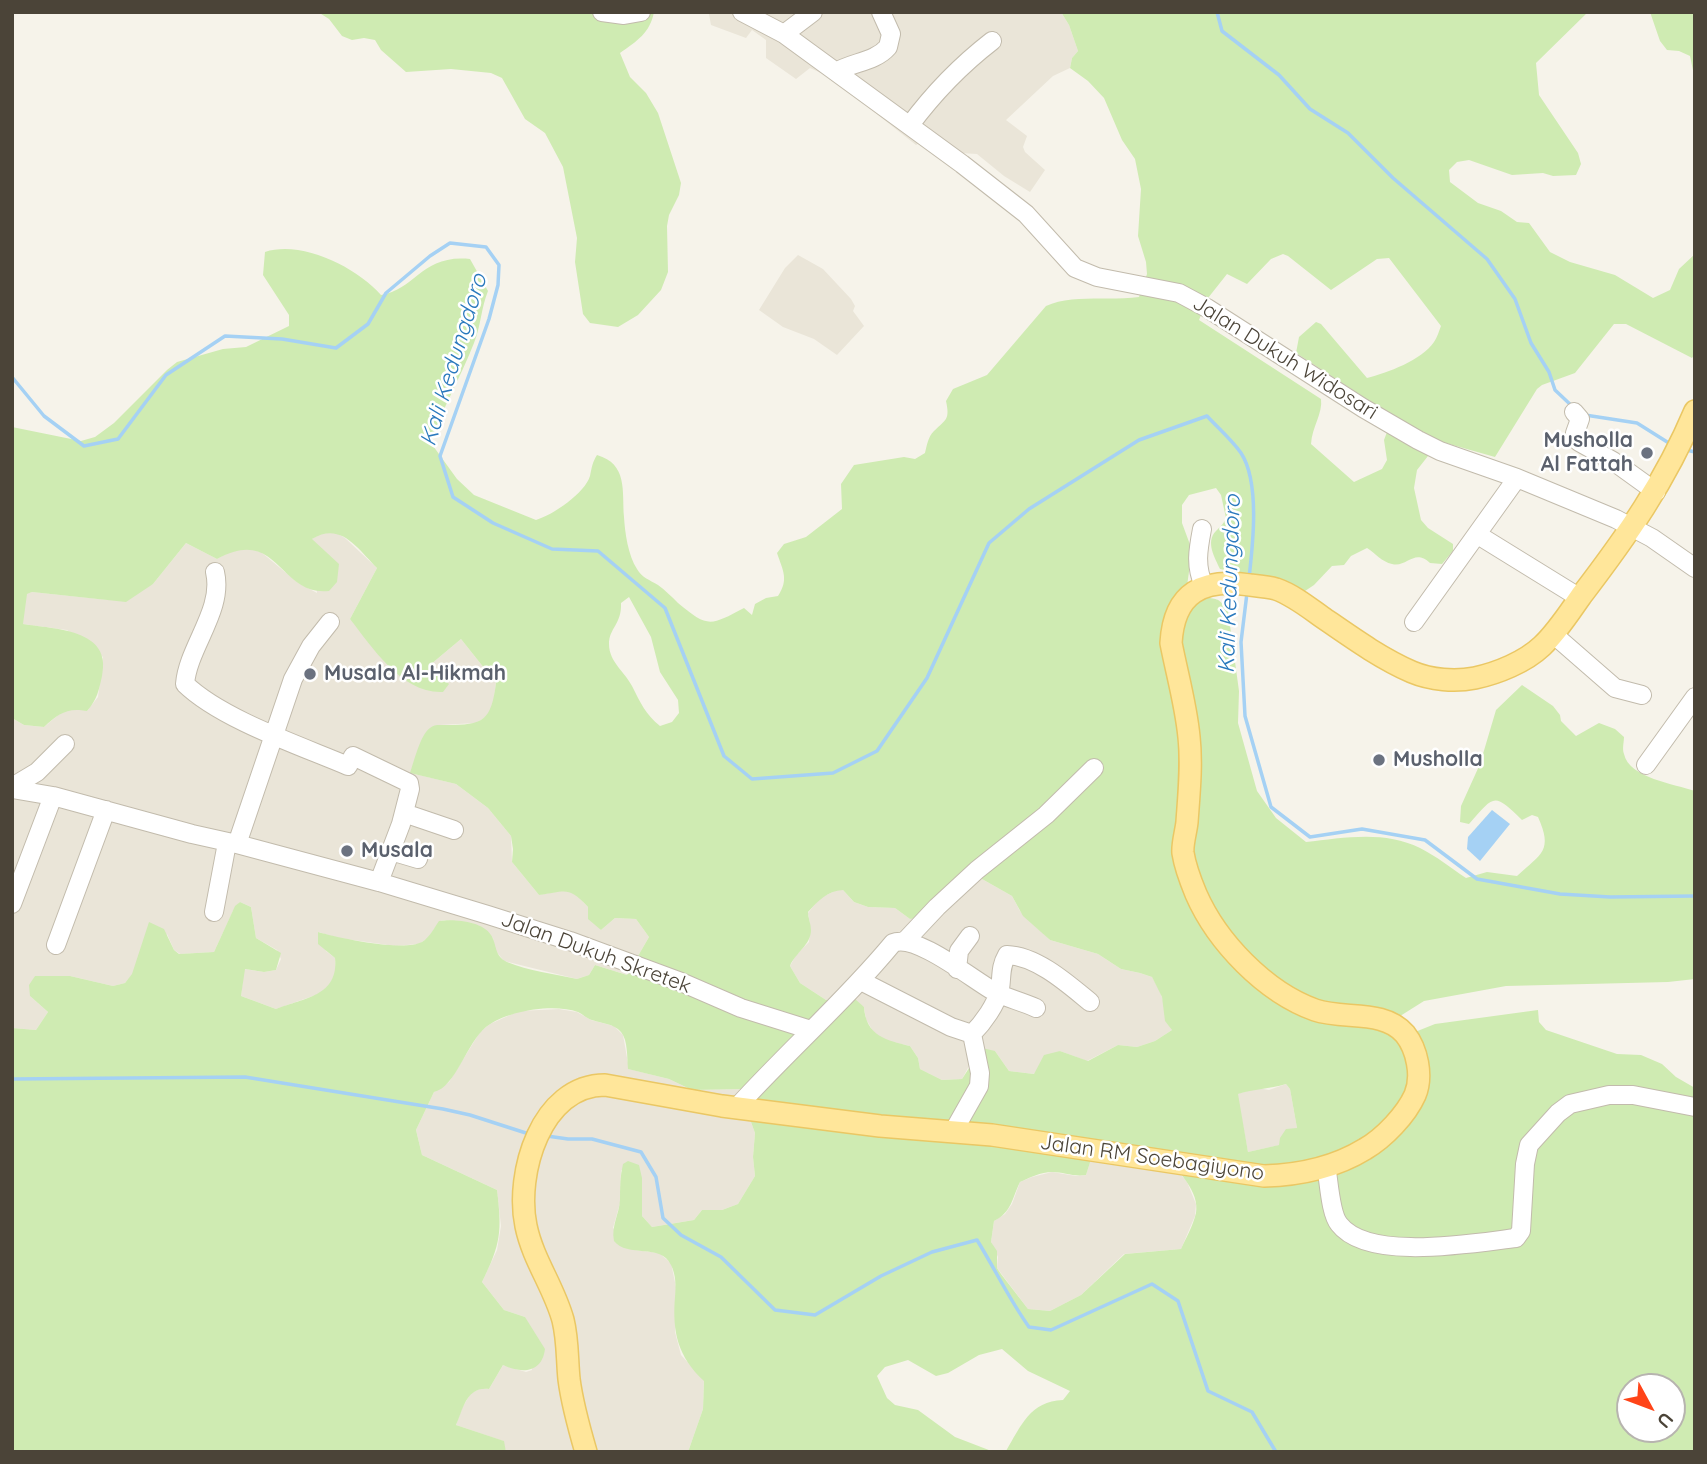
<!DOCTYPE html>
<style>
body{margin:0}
#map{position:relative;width:1707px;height:1464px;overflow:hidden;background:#f6f3ea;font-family:Quicksand,sans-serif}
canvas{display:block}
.frame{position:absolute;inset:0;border:14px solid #4b4438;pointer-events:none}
.north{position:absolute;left:1616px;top:1373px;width:70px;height:70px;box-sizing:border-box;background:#fff;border:2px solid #b7b4af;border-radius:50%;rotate:131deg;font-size:19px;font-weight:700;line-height:28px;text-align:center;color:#4b4438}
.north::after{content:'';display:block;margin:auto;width:24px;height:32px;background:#ff4418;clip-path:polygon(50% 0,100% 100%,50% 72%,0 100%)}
</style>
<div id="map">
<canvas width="1707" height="1464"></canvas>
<div class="frame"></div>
<div class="north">U</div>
</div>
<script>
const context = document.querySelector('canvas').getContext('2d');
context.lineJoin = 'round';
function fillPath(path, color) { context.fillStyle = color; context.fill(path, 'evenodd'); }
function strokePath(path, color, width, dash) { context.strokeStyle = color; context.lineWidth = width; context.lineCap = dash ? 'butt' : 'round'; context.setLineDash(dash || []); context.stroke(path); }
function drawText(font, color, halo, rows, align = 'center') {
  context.font = font + ' Quicksand,sans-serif'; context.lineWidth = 5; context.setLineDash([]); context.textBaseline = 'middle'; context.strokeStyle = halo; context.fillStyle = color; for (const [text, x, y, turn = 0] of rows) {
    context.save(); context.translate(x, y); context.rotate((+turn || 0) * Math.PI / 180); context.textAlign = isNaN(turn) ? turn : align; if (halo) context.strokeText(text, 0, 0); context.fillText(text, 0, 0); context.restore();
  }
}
const residential = new Path2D(`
 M 700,12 L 1061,12 L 1069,25 L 1078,51 L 1072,58 L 1070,68 L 1053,76 L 1006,120 L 1027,136 L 1023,147 L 1025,152 L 1045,170 L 1030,192 L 1004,176 L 977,154 L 960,153 L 934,134 L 916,145 L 830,77 L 810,68 L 796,79 L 766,58 L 766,40 L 752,30 L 746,38 L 711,25 L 709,14 Z
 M 798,255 L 823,269 L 851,299 L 855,306 L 853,311 L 864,326 L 837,355 L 814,339 L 783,327 L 759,310 L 785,268 Z
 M 323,532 L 335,532 L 345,538 L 377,568 L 350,619 L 430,665 L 461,639 L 496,683 L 493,706 L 487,716 L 476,723 L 440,725 L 411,773 L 456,784 L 488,808 L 511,836 L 512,862 L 539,895 L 564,890 L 576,894 L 588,907 L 601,930 L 615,918 L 636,919 L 649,937 L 627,975 L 595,965 L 589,975 L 577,979 L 504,961 L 495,950 L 493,938 L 456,922 L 445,920 L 440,921 L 428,938 L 419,944 L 395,946 L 339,938 L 318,932 L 326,951 L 335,958 L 336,970 L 333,981 L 325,990 L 316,995 L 276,1009 L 241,996 L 244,969 L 264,972 L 276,970 L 281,959 L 277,950 L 256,938 L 251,907 L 240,902 L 233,911 L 214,952 L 180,954 L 174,950 L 167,934 L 125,983 L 113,986 L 70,976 L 35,976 L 30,996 L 48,1012 L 36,1030 L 12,1028 L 12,718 L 24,725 L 44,727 L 63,711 L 76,709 L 87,711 L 98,697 L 103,657 L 67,630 L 22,624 L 26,594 L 32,592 L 109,600 L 153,584 L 186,543 L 217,559 L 235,549 L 250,549 L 261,552 L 297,582 L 317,593 L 312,539 Z
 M 982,879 L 1012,896 L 1020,911 L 1050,940 L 1098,954 L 1121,969 L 1140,973 L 1152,977 L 1160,991 L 1172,1030 L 1155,1041 L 1137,1047 L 1118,1045 L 1087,1061 L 1060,1051 L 1034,1074 L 1009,1071 L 995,1051 L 969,1066 L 962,1079 L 942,1080 L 920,1069 L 918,1058 L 910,1046 L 888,1041 L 875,1035 L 866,1019 L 864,1007 L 832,1000 L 826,1000 L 800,983 L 790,966 L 796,955 L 809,942 L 810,924 L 808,913 L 820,898 L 837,890 L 843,890 L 854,902 L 868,907 L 895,908 L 910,919 L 953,882 Z
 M 559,1009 L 577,1012 L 591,1020 L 614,1026 L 623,1035 L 629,1069 L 669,1079 L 692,1090 L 745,1089 L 751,1122 L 755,1133 L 753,1157 L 755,1176 L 738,1204 L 722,1210 L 702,1210 L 694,1220 L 652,1227 L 642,1216 L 642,1178 L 621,1170 L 620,1203 L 613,1228 L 635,1250 L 659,1253 L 671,1263 L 676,1287 L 675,1332 L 681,1355 L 704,1380 L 703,1409 L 688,1452 L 506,1452 L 503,1441 L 456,1425 L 462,1408 L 471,1393 L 483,1388 L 489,1389 L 503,1365 L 526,1372 L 532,1370 L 525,1317 L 504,1310 L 482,1282 L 497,1250 L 501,1226 L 497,1190 L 422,1155 L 416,1130 L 434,1092 L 449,1082 L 480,1032 L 490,1024 L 519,1011 Z
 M 1286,1084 L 1290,1089 L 1297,1128 L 1280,1145 L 1248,1152 L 1237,1094 L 1257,1088 L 1269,1090 Z
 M 1096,1144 L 1166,1156 L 1187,1182 L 1196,1204 L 1195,1216 L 1181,1249 L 1124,1254 L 1081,1295 L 1050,1311 L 1028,1309 L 997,1268 L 998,1257 L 991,1242 L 994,1221 L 1005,1214 L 1012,1204 L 1020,1182 L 1032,1177 L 1052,1172 L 1076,1176 L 1086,1175 Z`);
const green = new Path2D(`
 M 318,12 L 654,12 C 650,33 637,41 620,53 L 630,77 L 646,93 L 658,113 L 681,183 L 679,195 L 669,215 L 667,226 L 668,272 L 661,290 L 638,315 L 618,327 L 590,323 L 583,314 L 575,262 L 577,238 L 563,167 L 545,133 L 525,119 L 502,78 L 491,73 L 451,69 L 406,72 L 381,50 L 375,40 L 364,38 L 352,40 L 342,36 L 329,19 Z
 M 1061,12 L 1588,12 L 1536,63 L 1539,95 L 1578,153 L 1581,164 L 1576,175 L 1553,176 L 1543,173 L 1512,175 L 1469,160 L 1457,162 L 1449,170 L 1450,182 L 1478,203 L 1501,211 L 1517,222 L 1529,223 L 1550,252 L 1570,262 L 1615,275 L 1653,298 L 1670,290 L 1679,269 L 1695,254 L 1695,354 L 1692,358 L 1626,324 L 1614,324 L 1575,373 L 1542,385 L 1537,389 L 1495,457 L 1435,440 L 1428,456 L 1417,470 L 1414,488 L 1421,520 L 1428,528 L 1453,544 L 1453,551 L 1442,564 L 1430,563 C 1414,548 1407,568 1392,564 C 1382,562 1375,553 1367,548 L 1351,556 L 1344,565 L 1332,566 L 1314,585 L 1302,593 L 1259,578 L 1220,569 C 1215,558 1205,542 1216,531 C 1221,526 1223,525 1226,518 L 1221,495 L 1216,488 L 1189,495 L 1182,505 L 1182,523 L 1192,550 L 1187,586 C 1192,589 1198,594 1203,596 C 1217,601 1217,595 1228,611 L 1239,691 L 1238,723 L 1257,791 L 1276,818 L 1306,842 C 1343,838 1384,830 1420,848 C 1436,856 1451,868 1466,878 L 1487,872 L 1517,876 C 1542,853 1553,851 1538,817 L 1532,815 L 1522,820 C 1493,792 1495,795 1469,824 L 1460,822 L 1461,806 L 1480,764 L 1496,710 L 1522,685 L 1553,706 L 1560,715 L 1561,721 L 1576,736 L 1599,723 L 1615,729 L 1624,737 C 1624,742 1622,749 1624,754 C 1629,778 1675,784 1695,791 L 1695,979 L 1668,982 L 1506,986 L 1424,1001 L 1397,1018 L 1415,1032 L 1435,1024 L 1538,1010 L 1539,1022 L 1546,1030 L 1617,1054 L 1641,1055 L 1662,1064 L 1676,1077 L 1695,1088 L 1695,1452 L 1001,1452 L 1006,1451 C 1021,1426 1030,1401 1063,1400 L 1070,1391 L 1028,1371 L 1002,1349 L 979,1355 L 948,1373 L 936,1376 L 908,1360 L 885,1367 L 877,1376 L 887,1398 L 895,1405 L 918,1410 L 955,1437 L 994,1452 L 688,1452 L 703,1409 L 704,1381 C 678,1357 672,1332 675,1297 C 676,1286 676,1275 671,1265 C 661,1243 627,1258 614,1241 C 611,1226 619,1215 620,1200 C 620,1188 620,1176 623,1164 L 628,1161 L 639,1165 L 642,1178 L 642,1216 L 652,1227 L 694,1220 L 702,1210 L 722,1210 L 738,1204 L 755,1176 L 753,1157 L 755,1133 L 751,1122 L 746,1089 L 692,1090 L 669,1079 L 628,1069 C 627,1058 628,1040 621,1032 C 613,1023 603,1024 592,1020 C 587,1019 583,1014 578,1012 C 553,1003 506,1011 486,1027 C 467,1042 456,1087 434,1092 L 416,1130 L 422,1155 L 497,1190 C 502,1231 501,1244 482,1282 L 504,1310 L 525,1317 L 545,1349 C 542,1373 522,1374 503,1365 L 489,1389 C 466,1386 463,1410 456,1425 L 504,1441 L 506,1452 L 12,1452 L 12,1028 L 36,1030 L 48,1012 L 30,996 L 29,985 L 35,976 L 70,976 L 113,986 L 125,983 L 132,974 L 149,922 L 164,929 L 174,950 L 179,954 L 214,952 L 235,906 L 240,902 L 251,907 L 256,938 L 281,953 L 276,970 L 264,972 L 245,969 L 241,996 L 276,1009 C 304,998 339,996 335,958 L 318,944 L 318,932 C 339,938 403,952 422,942 C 430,937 434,928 439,921 C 454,919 482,921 491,935 C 497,944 494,956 507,962 C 528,971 555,974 577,979 L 589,975 L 595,965 L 627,975 L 649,937 L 636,919 L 615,918 L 601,930 L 588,919 L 588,907 C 568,885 565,892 539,895 L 512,862 L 513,849 L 511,836 L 488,808 L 456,784 L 410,773 C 414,762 420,735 430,728 C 434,724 440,725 446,725 C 484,725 491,721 496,683 L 461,639 L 430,665 L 449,684 L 443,692 C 402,694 372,647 350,619 L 377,568 C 358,549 341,521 312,539 L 339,564 L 337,582 L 329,591 C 279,597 279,525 217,559 L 186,543 L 153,584 L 126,602 L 32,592 L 27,594 L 23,624 C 54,629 113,629 102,676 C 99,690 97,700 87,711 C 67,707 58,714 44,727 L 24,725 L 12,718 L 12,427 L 81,441 L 95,437 L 114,423 L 167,370 L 177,362 L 223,349 L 246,347 L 289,326 L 289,315 L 263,275 L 265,252 C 302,240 356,267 381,295 C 415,290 422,254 470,259 L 488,291 C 481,308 481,326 474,343 C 461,377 442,408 431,443 L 457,479 L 474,495 L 536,520 C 553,515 585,493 590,476 C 592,467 592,463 597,455 C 628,464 622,491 624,517 C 625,533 628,555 637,569 C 642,578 650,580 658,585 C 665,590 672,597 678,603 C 708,628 710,626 744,608 L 752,615 L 755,604 L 766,598 L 778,596 C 789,579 783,571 777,553 L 784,544 L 806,537 L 842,509 L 841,484 L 854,465 L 904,457 L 915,459 L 925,453 C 927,445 928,437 934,431 C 946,419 950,420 946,401 L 953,389 L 987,375 L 1046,306 C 1071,294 1111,301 1139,297 L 1147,274 L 1146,262 L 1138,236 L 1141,189 L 1135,159 L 1122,140 L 1104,98 L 1088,81 L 1070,68 L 1072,58 L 1078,51 L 1069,25 ZM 1283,254 L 1288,256 L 1331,290 L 1377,259 L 1389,258 L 1441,326 C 1439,331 1437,338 1434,342 C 1422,360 1387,373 1367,378 L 1321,324 L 1316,322 L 1299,337 L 1296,353 L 1393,416 L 1384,440 L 1387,460 L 1382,469 L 1354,482 L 1311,444 C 1312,427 1323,413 1321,399 L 1199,320 L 1208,298 L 1227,274 L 1247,284 L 1271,259 ZM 629,597 L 651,637 L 660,672 L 678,700 L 679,713 L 672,722 L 660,726 C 646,715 640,702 632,686 C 625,672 609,662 609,644 C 609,628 622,624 621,603 ZM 982,879 L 1012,896 L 1023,916 L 1050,940 L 1098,954 L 1121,969 L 1140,973 L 1152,977 L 1162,997 L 1165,1021 L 1172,1030 L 1155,1041 L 1137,1047 L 1118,1045 L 1088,1061 L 1060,1051 L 1044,1055 L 1034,1074 L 1009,1071 L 995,1051 L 982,1048 L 962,1079 L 942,1080 L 920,1069 L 918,1058 L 910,1046 C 886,1040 866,1036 864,1007 L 846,991 L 832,1000 L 826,1000 L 800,983 L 790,966 C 795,953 811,945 811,930 C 811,924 808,918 808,912 C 818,901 827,891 843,890 L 854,902 L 868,907 L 895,908 L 910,919 L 924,916 L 953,882 ZM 1286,1084 L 1290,1089 L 1297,1128 L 1286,1129 L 1280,1138 L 1279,1145 L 1248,1152 L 1238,1094 C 1254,1089 1269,1089 1286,1084 ZM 1096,1144 L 1166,1156 C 1178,1171 1200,1192 1196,1213 C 1193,1226 1186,1238 1181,1249 L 1125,1254 L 1081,1295 L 1050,1311 L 1028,1309 L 1001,1274 L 997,1268 L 997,1251 L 991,1242 L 994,1221 C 1012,1212 1012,1198 1020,1182 C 1029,1178 1041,1172 1052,1172 C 1064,1172 1073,1177 1086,1175 ZM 1630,1387 L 1672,1387 L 1672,1429 L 1630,1429 Z
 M 1650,12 L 1695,12 L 1695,80 L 1690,56 L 1679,51 L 1667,50 L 1660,41 Z`);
const water = new Path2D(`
 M 1492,810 L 1510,824 L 1480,861 L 1467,849 L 1468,837 Z`);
const stream = new Path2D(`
 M 1217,12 L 1222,31 L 1279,75 L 1310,109 L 1348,133 L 1393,178 L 1487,259 L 1515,299 L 1531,343 L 1549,372 L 1555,390 L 1573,407
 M 12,377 L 44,416 L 84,446 L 118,439 L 166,375 L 225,336 L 282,339 L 336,348 L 368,324 L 386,293 L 430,256 L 450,243 L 486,247 L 499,265 L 498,285 L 489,319 L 440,456 L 453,497 L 493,523 L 552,549 L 598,551 L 665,608 L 724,756 L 752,779 L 833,773 L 877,751 L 927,678 L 989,543 L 1029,509 L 1139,440 L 1207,416 C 1218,428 1232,440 1241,453 C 1260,482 1253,544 1249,578
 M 1585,415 L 1637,423 L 1672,445
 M 1686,450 L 1695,452
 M 1247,593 L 1241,642 L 1245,716 L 1271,807 L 1310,837 L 1362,829 L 1425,840 L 1477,879 L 1560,894 L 1610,897 L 1695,896
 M 12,1079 L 245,1077 L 443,1109 L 470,1115 L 529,1134
 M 547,1136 L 568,1139 L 592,1139 L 641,1152 L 656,1177 L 663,1218 L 681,1235 L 721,1257 L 775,1310 L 815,1315 L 881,1276 L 932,1252 L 977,1240 C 995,1269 1009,1299 1029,1327 L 1051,1330 L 1152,1284 L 1178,1301 L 1208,1391 L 1252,1412 L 1276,1452`);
const minor = new Path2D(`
 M 602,12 L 624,15 L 641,12
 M 742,12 L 784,34 L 962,164 L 1026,214 L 1075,268 L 1097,277 L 1179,293 L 1207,308 L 1363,408 L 1418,440 L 1440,451 L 1517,478 L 1616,519 L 1652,538 L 1695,568
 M 784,34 L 813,12
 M 836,72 C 852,62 875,62 888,47 L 891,34 L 881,12
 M 910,125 C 933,94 961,65 992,41
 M 1574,412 L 1580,419 L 1575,433 L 1579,442 L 1613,461 L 1656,492
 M 1202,529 C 1198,550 1195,566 1204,586
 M 1478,535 L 1580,598
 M 215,572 C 224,610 188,647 185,684 C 221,719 301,746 348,766 L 353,756 L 409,783 L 410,789 L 401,824 L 379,882
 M 1414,622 L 1517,478
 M 1553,634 L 1615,688 L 1642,695
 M 1646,765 L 1695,697
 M 12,787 L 37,772 L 65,744
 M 12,789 L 53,796 L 192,834 L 237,844 L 379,882 L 488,915 L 570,941 L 681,982 L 741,1008 L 811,1030
 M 404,813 L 454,830
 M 237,844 L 293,679 L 311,646 L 330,622
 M 391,851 L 418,859
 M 12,904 L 53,796
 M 214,912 L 227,843
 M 905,941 L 937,907 L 977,870 L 1046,815 L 1094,768
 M 56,945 L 106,810
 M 957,969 L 959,951 L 970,936
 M 861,981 L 951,1027 L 972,1034 C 983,1023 996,1005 1000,989 C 1002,976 1000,967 1007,955 C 1037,956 1068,984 1090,1002
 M 738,1106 C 789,1050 845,1001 893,943 C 916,933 973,980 995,992 C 1007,998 1023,1002 1036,1008
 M 953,1132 L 979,1086 L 980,1073 L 972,1034
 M 1326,1166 C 1329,1180 1330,1213 1339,1224 C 1368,1262 1473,1243 1516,1238 L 1521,1231 L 1525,1164 L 1529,1145 L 1558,1113 L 1570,1104 L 1609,1095 L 1633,1095 L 1695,1107`);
const major = new Path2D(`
 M 586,1452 C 579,1428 572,1403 569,1379 C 567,1359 568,1340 563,1320 C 554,1287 533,1260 526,1226 C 515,1174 541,1085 605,1085 L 722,1106 L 880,1126 L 992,1135 L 1264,1176 C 1299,1175 1334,1168 1365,1149 C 1384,1138 1406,1115 1415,1095 C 1423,1076 1417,1049 1405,1034 C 1384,1009 1344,1020 1315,1010 C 1265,992 1217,942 1196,894 C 1191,882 1185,866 1183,853 C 1182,844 1186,832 1187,822 C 1189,794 1192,764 1189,737 C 1186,705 1177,674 1171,643 C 1174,592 1203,578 1250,585 C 1259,586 1269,587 1276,589 C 1293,595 1308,607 1322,617 C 1351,637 1380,658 1412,672 C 1431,680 1455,682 1475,678 C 1498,673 1525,662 1542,646 C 1557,632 1569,613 1581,596 C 1627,536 1665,482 1695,411`);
const markers = [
 [1647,453,7,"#6b7280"],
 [310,674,7,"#6b7280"],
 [1379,760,7,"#6b7280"],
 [347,851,7,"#6b7280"]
];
const streetNames = [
 ["Jalan Dukuh Widosari",1285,358,32],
 ["Jalan Dukuh Skretek",596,953,20],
 ["Jalan RM Soebagiyono",1152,1158,8]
];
const worshipNames = [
 ["Musholla",1633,441,"right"],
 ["Al Fattah",1633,465,"right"],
 ["Musala Al-Hikmah",324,674],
 ["Musholla",1393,760],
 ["Musala",361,851]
];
const waterNames = [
 ["Kali Kedungdoro",454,360,-73],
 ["Kali Kedungdoro",1230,584,-88]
];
fillPath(residential, '#eae5d8');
fillPath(green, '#cfebb2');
fillPath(water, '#a5d1f4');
strokePath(stream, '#a5d1f4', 3.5);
strokePath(minor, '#c2bbac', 20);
strokePath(major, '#eac764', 24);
strokePath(minor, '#fff', 18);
strokePath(major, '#ffe69a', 21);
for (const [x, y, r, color] of markers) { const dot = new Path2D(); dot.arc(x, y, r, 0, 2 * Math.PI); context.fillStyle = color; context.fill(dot); strokePath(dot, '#fff', 2.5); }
drawText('21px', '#4b4438', '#fff', streetNames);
drawText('bold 21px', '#5b616d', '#fff', worshipNames, 'left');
drawText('italic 23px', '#2a79bd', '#fff', waterNames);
</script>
